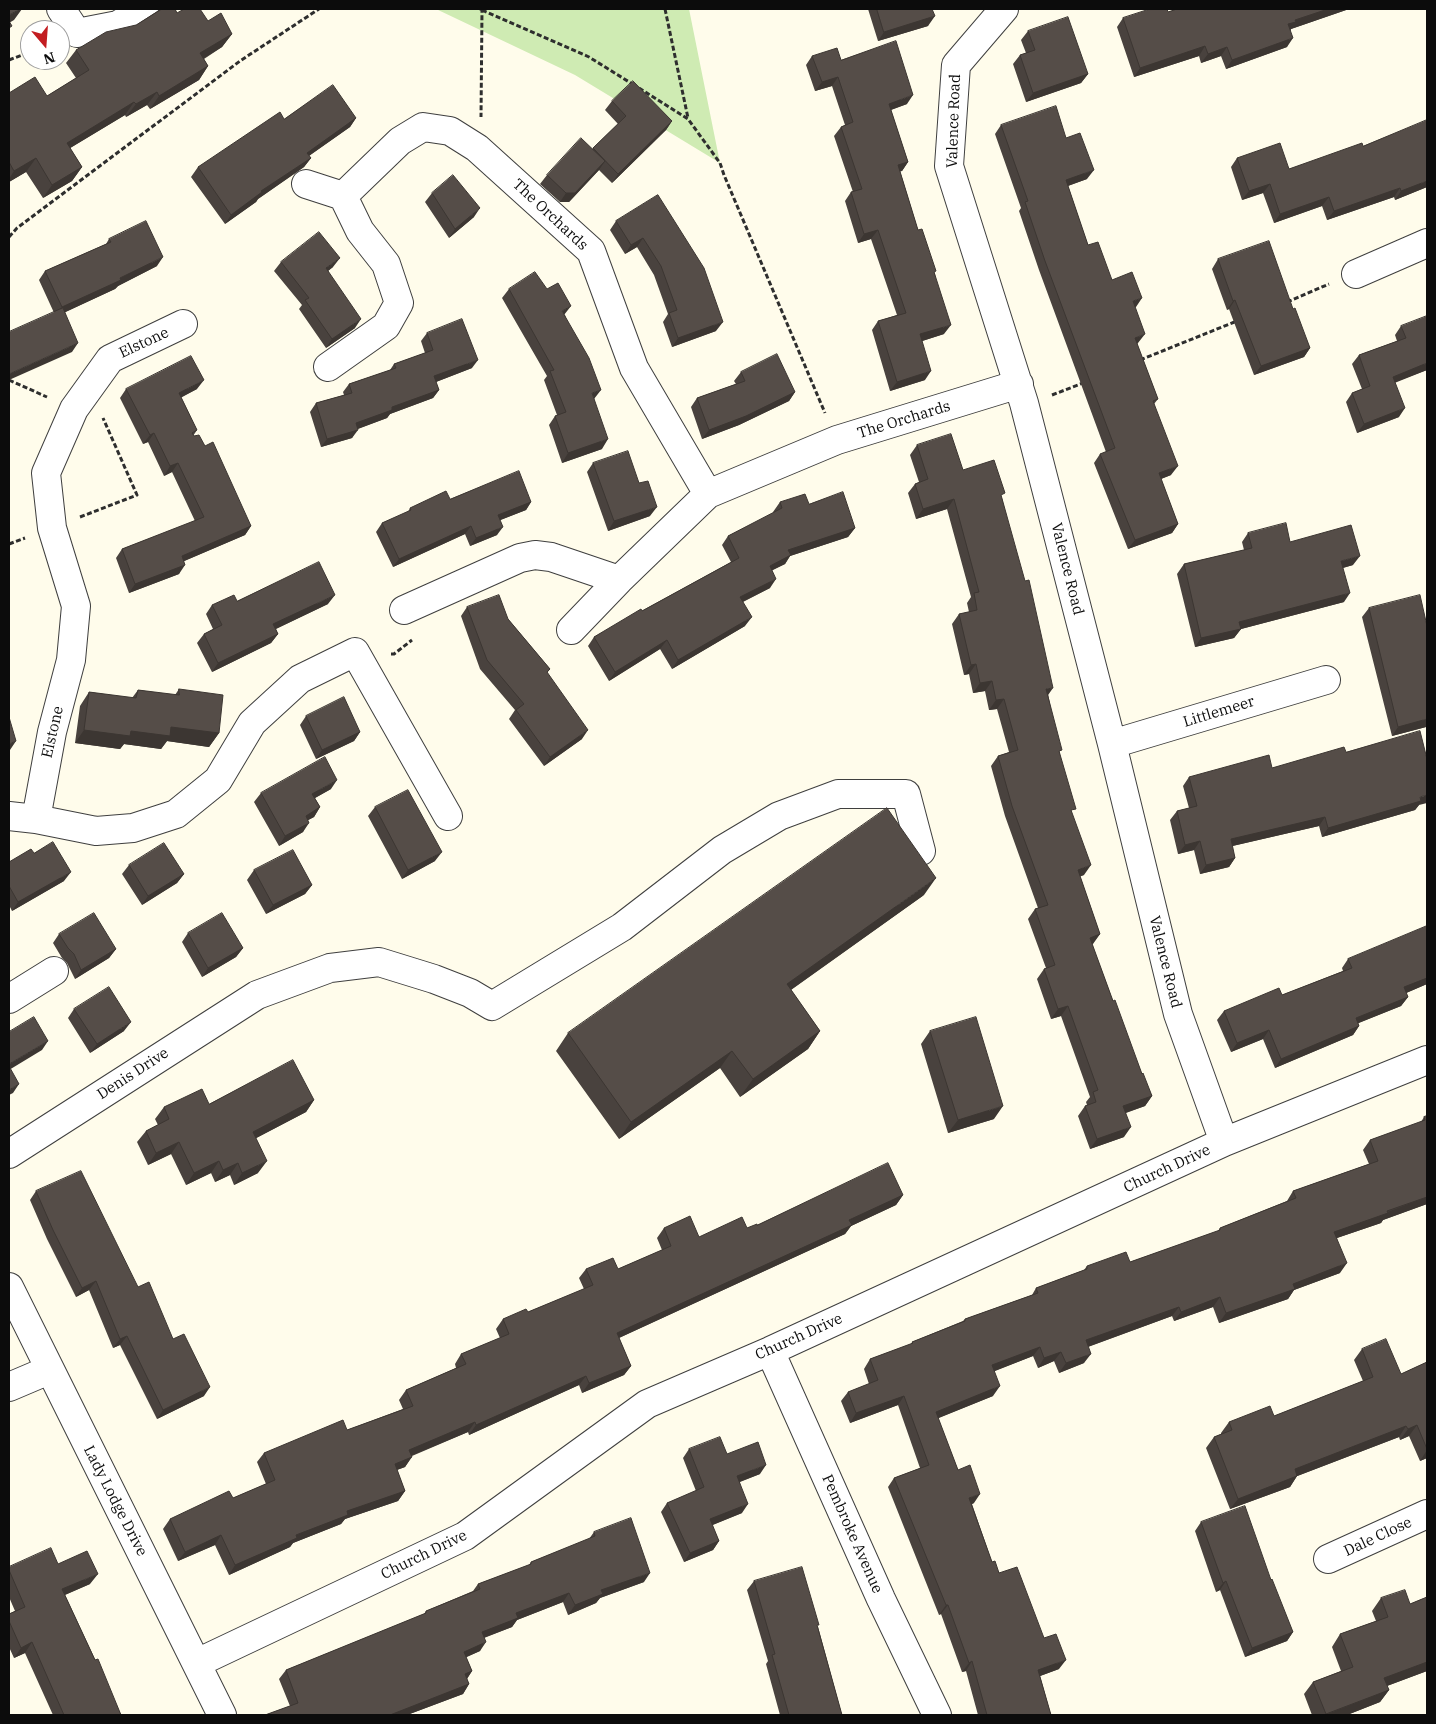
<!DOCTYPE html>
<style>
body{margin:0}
#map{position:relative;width:1436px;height:1724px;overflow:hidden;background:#fffceb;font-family:"IBM Plex Serif",serif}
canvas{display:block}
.frame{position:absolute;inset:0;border:10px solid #0c0c0c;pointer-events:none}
.north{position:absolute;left:20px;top:20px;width:50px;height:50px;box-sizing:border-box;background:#fff;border:1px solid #9e9e9e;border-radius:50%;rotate:162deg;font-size:14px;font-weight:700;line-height:20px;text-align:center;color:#0c0c0c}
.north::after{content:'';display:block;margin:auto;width:18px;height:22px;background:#c31d21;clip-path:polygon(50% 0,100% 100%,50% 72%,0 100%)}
</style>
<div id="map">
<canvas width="1436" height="1724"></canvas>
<div class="frame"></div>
<div class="north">N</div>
</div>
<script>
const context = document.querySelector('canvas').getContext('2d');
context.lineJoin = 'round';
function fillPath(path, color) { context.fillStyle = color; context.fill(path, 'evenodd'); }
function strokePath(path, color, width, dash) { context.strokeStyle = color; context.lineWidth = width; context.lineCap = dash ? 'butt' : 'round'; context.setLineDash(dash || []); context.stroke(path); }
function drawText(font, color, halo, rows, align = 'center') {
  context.font = font + ' "IBM Plex Serif",serif'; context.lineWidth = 5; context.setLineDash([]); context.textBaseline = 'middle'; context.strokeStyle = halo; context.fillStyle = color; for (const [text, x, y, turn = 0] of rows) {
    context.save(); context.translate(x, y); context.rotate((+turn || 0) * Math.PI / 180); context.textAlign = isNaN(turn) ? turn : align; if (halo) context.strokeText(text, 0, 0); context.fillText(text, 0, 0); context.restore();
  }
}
const green = new Path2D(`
 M 436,9 L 689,9 L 720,163 L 575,75 Z`);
const path = new Path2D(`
 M 480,9 L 482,10 L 481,117
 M 665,9 L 688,118
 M 482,10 L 589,57 L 634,85
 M 9,60 L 30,52
 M 639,88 L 688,119 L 720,163 L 724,175 L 825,413
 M 9,237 L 17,228 L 240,61 L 319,9
 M 1287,302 L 1329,284
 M 1140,360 L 1237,321
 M 9,380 L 47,397
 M 1052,395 L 1083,383
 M 80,517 L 137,495 L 103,418
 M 9,544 L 25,538
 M 391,654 L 394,654 L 412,640`);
const minor = new Path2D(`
 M 61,9 L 77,33 L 118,25 L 144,9
 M 1004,9 L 956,65 L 949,166 L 1024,403 L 1112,744 L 1178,1014 L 1224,1142
 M 306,184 L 343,196 L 360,231 L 386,264 L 399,303 L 386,326 L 328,367
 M 343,196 L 400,141 L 423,127 L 450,131 L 477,148 L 591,251 L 634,368 L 708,494
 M 1356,274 L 1427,243
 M 404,610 L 520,558 L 535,555 L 551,557 L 619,580
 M 571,630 L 619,580 L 708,494 L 837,440 L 1019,384
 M 1112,744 L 1326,680
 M 9,816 L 36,819 L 96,831 L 133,828 L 176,814 L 218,780 L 252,723 L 300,679 L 355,652 L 448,816
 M 36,819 L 52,732 L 71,660 L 76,606 L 52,528 L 46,473 L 74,409 L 110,359 L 183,324
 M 9,999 L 54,971
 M 9,1154 L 257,995 L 330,968 L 379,962 L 434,979 L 470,993 L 492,1006 L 622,927 L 722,850 L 779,816 L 838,794 L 906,794 L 921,851
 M 9,1287 L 222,1715
 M 770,1351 L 881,1599 L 937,1715
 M 9,1387 L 49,1370
 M 1328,1559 L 1427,1514
 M 197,1663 L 465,1536 L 647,1404 L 770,1351 L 1224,1142 L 1427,1060`);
const wall = new Path2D(`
 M 160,9 L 175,9 L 177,13 L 208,21 L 232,34 L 222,47 L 204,59 L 208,66 L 199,80 L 150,109 L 147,105 L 126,117 L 125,115 L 70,148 L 82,167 L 72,181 L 43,198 L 26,172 L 9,182 L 9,93 L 47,96 L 76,78 L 66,63 L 76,50 L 136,25 L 159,10 Z
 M 868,9 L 932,9 L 928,26 L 878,41 Z
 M 1177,9 L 1349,9 L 1291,29 L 1287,47 L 1226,69 L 1221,56 L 1201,63 L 1199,56 L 1134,77 L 1117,27 L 1123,18 L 1168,12 Z
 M 1028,31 L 1088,74 L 1081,83 L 1026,102 L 1013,64 L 1020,55 L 1026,53 L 1021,40 Z
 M 812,56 L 841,60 L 907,104 L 891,110 L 908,162 L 902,171 L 900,171 L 918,230 L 935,274 L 944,334 L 922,341 L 925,380 L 890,391 L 872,330 L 878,321 L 897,315 L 871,239 L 858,243 L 845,201 L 851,192 L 853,192 L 834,136 L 841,127 L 845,125 L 832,86 L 815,91 L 806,65 Z
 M 612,101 L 672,121 L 666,130 L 612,183 L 599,170 L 569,202 L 560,202 L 540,184 L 547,175 L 592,149 L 618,124 L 605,110 Z
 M 356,118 L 350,127 L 309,156 L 311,158 L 304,167 L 258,199 L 256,202 L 225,224 L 191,177 L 198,167 L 284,119 Z
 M 1001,125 L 1066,138 L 1087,179 L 1068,186 L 1088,245 L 1112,280 L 1136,307 L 1135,307 L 1138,343 L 1137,344 L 1158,399 L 1154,404 L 1171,475 L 1161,479 L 1178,524 L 1172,533 L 1128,549 L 1094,463 L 1100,454 L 1106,452 L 1039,270 L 1019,211 L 1021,208 L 995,134 Z
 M 1363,146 L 1427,187 L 1395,200 L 1394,197 L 1327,220 L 1322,206 L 1274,223 L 1263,193 L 1242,200 L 1231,167 L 1237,158 L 1289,169 Z
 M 432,193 L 474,217 L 449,238 L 425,202 Z
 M 658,195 L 716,331 L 672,347 L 663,322 L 668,314 L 654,275 L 637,247 L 625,254 L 610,230 L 616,221 Z
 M 109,239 L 157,266 L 118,286 L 115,289 L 65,312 L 72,352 L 39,280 L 45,271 L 106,244 Z
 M 1218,259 L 1293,309 L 1310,348 L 1304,357 L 1254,375 L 1229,309 L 1227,310 L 1212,269 Z
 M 281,262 L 333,267 L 328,271 L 355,328 L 326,348 L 299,309 L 302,305 L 274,271 Z
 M 509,289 L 565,315 L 594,399 L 602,449 L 562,463 L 549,425 L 555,416 L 557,415 L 544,380 L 547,376 L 502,298 Z
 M 1401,326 L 1427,370 L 1395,382 L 1399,417 L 1357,433 L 1346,402 L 1352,393 L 1362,389 L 1352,364 L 1359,355 L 1397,341 L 1395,335 Z
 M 427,333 L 472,368 L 436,382 L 439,390 L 433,398 L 390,414 L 387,418 L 357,429 L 352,438 L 321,447 L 310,412 L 316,403 L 344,395 L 343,392 L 349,384 L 390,370 L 394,364 L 425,353 L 421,341 Z
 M 741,372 L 795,392 L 789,401 L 739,425 L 702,439 L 691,407 L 697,398 L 736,384 L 734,381 Z
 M 126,389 L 197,389 L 181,397 L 197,430 L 193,436 L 205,446 L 251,526 L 245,535 L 184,561 L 179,574 L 129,593 L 116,558 L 122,549 L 195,521 L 172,472 L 164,476 L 148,442 L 143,444 L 120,398 Z
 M 917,445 L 963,470 L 1002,498 L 1048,694 L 1084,875 L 1080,876 L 1100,934 L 1092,944 L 1113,1001 L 1142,1074 L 1152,1096 L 1145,1106 L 1126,1113 L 1124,1137 L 1090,1149 L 1078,1116 L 1085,1106 L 1087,1105 L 1086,1102 L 1090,1097 L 1061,1016 L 1051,1019 L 1037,979 L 1044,969 L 1046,968 L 1028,919 L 1035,909 L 1038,908 L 1005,816 L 991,766 L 998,756 L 1009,752 L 997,709 L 989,710 L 985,691 L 973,693 L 969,674 L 964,675 L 952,624 L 959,614 L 969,612 L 967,603 L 971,597 L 947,509 L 916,519 L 908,493 L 915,484 L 919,482 L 910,455 Z
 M 593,463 L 639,483 L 650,516 L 608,531 L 587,472 Z
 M 450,499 L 531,502 L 526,510 L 500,520 L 497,535 L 470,546 L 465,534 L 393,567 L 376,532 L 382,523 L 408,512 L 410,508 Z
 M 780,502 L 809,504 L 855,528 L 848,537 L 790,556 L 785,564 L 772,570 L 770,588 L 743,602 L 745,626 L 672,669 L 660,649 L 609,681 L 588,646 L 594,637 L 731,562 L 722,545 L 728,536 L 774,513 L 773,512 Z
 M 1248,533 L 1290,542 L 1353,565 L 1343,568 L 1344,602 L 1241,629 L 1234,638 L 1195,647 L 1177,574 L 1184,564 L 1244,550 L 1242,542 Z
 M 237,601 L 328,604 L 276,629 L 278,634 L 271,643 L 212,672 L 197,643 L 204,634 L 213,629 L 206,614 L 212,605 Z
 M 467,607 L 508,619 L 550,669 L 547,673 L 582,739 L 544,766 L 509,719 L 515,710 L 480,669 L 461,616 Z
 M 1369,608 L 1426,727 L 1392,736 L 1362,617 Z
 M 179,689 L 219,733 L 209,747 L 167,741 L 161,749 L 124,744 L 120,749 L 75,743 L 80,706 L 89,692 L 132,698 L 138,690 L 175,695 Z
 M 306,716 L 360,732 L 354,741 L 316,759 L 300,725 Z
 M 1346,752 L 1419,805 L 1415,810 L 1322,837 L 1319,826 L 1232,846 L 1235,858 L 1229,867 L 1200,874 L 1194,850 L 1178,854 L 1170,820 L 1177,811 L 1189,808 L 1183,786 L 1189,777 L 1272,768 Z
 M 331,789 L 315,798 L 320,807 L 314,817 L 308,820 L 303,832 L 279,846 L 254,802 L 261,793 Z
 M 375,807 L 435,861 L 402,879 L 368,816 Z
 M 34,853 L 64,881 L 12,911 L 9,905 L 9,862 Z
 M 129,865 L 184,874 L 177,883 L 142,905 L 122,874 Z
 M 254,870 L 312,885 L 305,894 L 266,914 L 247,880 Z
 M 924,895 L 791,990 L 820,1031 L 808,1049 L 740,1097 L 720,1068 L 619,1139 L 556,1051 L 568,1033 Z
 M 1427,926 L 1427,984 L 1406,993 L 1408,997 L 1401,1006 L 1358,1023 L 1359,1026 L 1353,1035 L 1275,1068 L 1263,1039 L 1231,1052 L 1217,1020 L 1224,1011 L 1282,995 L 1343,971 L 1342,968 L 1348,959 Z
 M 188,933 L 243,948 L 236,957 L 202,977 L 182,942 Z
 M 59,934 L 116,949 L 109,958 L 75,979 L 67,963 L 62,958 L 53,943 Z
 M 74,1009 L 124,1031 L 90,1053 L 68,1018 Z
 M 930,1031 L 994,1119 L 948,1133 L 921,1044 Z
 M 314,1100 L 306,1112 L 256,1138 L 258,1173 L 234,1185 L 230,1175 L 215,1182 L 211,1173 L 186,1185 L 171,1154 L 148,1165 L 137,1142 L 146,1131 L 158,1125 L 155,1119 L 164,1107 Z
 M 1427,1116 L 1427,1204 L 1383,1220 L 1381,1223 L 1337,1238 L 1340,1273 L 1294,1290 L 1288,1299 L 1219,1323 L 1213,1307 L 1174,1321 L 1172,1316 L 1088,1347 L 1084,1363 L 1059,1373 L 1054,1361 L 1038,1368 L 1033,1356 L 994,1371 L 993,1396 L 938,1418 L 958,1470 L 974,1503 L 972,1504 L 992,1562 L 1044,1638 L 1059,1669 L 1040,1676 L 1051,1715 L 978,1715 L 966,1671 L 962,1672 L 941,1614 L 939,1615 L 888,1487 L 894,1478 L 920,1468 L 898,1405 L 850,1423 L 841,1401 L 848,1392 L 869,1384 L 864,1369 L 870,1359 L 911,1344 L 912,1342 L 963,1321 L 965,1319 L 1032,1295 L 1036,1288 L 1084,1270 L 1087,1266 L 1130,1262 L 1218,1231 L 1220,1228 L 1287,1201 L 1293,1191 L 1369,1164 L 1363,1150 L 1370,1140 L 1421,1122 L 1424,1117 Z
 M 36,1191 L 138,1287 L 173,1339 L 204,1396 L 157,1419 L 120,1345 L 113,1348 L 89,1290 L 76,1297 L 47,1239 L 30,1200 Z
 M 903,1195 L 896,1205 L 851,1226 L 845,1234 L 619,1338 L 631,1366 L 624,1375 L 582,1393 L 579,1385 L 469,1435 L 468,1432 L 412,1456 L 405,1467 L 397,1470 L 405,1491 L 398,1501 L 345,1519 L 341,1524 L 293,1543 L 290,1547 L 229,1575 L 215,1545 L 178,1561 L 163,1529 L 170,1519 L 233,1498 L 266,1484 L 257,1462 L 264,1453 L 347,1430 L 403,1409 L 399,1400 L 406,1390 L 456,1368 L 455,1364 L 461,1354 L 500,1338 L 496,1329 L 503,1319 L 528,1312 L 584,1289 L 579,1278 L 586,1269 L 618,1269 L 662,1250 L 657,1238 L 664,1228 L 699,1237 L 747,1228 L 757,1225 Z
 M 1362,1349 L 1401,1374 L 1427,1362 L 1427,1458 L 1420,1461 L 1409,1436 L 1400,1440 L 1399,1437 L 1297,1476 L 1290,1487 L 1230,1509 L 1206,1448 L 1214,1437 L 1221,1434 L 1221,1433 L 1229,1422 L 1274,1416 L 1363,1381 L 1354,1360 Z
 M 689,1449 L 727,1454 L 760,1474 L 740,1482 L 742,1513 L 712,1525 L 719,1541 L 713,1550 L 684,1562 L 661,1512 L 667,1503 L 696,1491 L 683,1458 Z
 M 1201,1522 L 1271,1580 L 1293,1632 L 1287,1641 L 1245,1657 L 1220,1590 L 1216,1592 L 1195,1531 Z
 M 594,1532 L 644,1582 L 600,1598 L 596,1603 L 568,1615 L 563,1602 L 517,1620 L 512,1627 L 484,1638 L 480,1651 L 466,1657 L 472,1671 L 467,1679 L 469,1684 L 463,1694 L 407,1715 L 265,1715 L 290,1706 L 279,1679 L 286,1670 L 424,1614 L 426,1611 L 473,1591 L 478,1584 L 529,1565 L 531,1562 L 589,1539 Z
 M 58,1564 L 90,1584 L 65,1595 L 121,1715 L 53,1715 L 25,1653 L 14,1658 L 9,1647 L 9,1614 L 15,1611 L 9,1597 L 9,1570 Z
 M 754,1581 L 818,1627 L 842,1715 L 780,1715 L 766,1664 L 768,1661 L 747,1590 Z
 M 1427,1597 L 1427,1671 L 1387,1686 L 1389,1690 L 1380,1702 L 1347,1715 L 1312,1715 L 1304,1694 L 1313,1682 L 1341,1671 L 1332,1647 L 1340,1634 L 1376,1621 L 1372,1611 L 1381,1598 L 1410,1604 Z`);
const shadedWall = new Path2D(`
 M 20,9 L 22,9 L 14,20 L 9,23 L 9,15 Z
 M 1328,9 L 1349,9 L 1291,29 L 1289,31 L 1288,24 L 1295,20 Z
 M 935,16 L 928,26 L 878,41 L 884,32 Z
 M 232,34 L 222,47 L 191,66 L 200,53 Z
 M 1293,38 L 1287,47 L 1226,69 L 1232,60 Z
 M 1205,46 L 1199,56 L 1134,77 L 1140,68 Z
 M 1227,47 L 1221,56 L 1201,63 L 1208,54 Z
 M 208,66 L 199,80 L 150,109 L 159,96 Z
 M 1088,74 L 1081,83 L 1026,102 L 1033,93 Z
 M 838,77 L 832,86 L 815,91 L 822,82 Z
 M 157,92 L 147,105 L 126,117 L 136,104 Z
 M 913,95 L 907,104 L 882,113 L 889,104 Z
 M 134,102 L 125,115 L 57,156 L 67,143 Z
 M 356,118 L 350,127 L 300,162 L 307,153 Z
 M 672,121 L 666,130 L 612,183 L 618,174 Z
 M 36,158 L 26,172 L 9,182 L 9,179 L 14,171 Z
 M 311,158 L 304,167 L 258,199 L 256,202 L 225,224 L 231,215 L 261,191 Z
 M 605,161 L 599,170 L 569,202 L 560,202 L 566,193 Z
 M 908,162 L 902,171 L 892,174 L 898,165 Z
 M 82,167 L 72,181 L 43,198 L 52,185 Z
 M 1094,170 L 1087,179 L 1059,189 L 1066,180 Z
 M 1427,181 L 1427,187 L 1395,200 L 1401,191 Z
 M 1270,184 L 1263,193 L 1242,200 L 1249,191 Z
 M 1400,188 L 1394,197 L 1327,220 L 1334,211 Z
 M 1329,197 L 1322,206 L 1274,223 L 1280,214 Z
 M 480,208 L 474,217 L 449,238 L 455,229 Z
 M 878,230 L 871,239 L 858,243 L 864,234 Z
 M 643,238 L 637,247 L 625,254 L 631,245 Z
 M 163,257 L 157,266 L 118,286 L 115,289 L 55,317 L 62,307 Z
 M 340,258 L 333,267 L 320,277 L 326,268 Z
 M 1142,298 L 1136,307 L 1126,310 L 1133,301 Z
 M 1235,300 L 1229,309 L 1227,310 L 1233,301 Z
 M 571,306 L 564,315 L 562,311 Z
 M 361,319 L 355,328 L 326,348 L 332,339 Z
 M 723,322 L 716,331 L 672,347 L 678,338 Z
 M 951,325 L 944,334 L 913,344 L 920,334 Z
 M 1145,334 L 1138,343 L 1129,347 L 1135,338 Z
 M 78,343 L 72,352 L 9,380 L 9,374 Z
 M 1310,348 L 1304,357 L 1254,375 L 1261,366 Z
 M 478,360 L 472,368 L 428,385 L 434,376 Z
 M 1427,363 L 1427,370 L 1387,386 L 1393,377 Z
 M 931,371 L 925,380 L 890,391 L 897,382 Z
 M 204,380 L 197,389 L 173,402 L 179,393 Z
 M 439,390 L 433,398 L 390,414 L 387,418 L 350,432 L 356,423 L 392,407 Z
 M 601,390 L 594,399 L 592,393 Z
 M 795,392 L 789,401 L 739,425 L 702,439 L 709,430 Z
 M 1405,408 L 1399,417 L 1357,433 L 1364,424 Z
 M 358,430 L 352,438 L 321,447 L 327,439 Z
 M 154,433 L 148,442 L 143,444 L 150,435 Z
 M 608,439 L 602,449 L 562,463 L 568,453 Z
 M 178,463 L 172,472 L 164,476 L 170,466 Z
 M 1178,466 L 1171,475 L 1153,482 L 1159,473 Z
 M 954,499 L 947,509 L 916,519 L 923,509 Z
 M 531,502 L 526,510 L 493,523 L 498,515 Z
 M 657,507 L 650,516 L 608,531 L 614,521 Z
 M 1178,524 L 1172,533 L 1128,549 L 1135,540 Z
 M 251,526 L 245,535 L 175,565 L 182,556 Z
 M 471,526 L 465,534 L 393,567 L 399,559 Z
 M 503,527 L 497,535 L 470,546 L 476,538 Z
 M 855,528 L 848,537 L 790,556 L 785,564 L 763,575 L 770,566 L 788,550 Z
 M 1360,556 L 1353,565 L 1335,570 L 1341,561 Z
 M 185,565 L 179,574 L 129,593 L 135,584 Z
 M 776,579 L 770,588 L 734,606 L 740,597 Z
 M 1350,593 L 1344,602 L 1241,629 L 1234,638 L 1195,647 L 1201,638 L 1239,622 Z
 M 335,595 L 328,604 L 267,633 L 273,624 Z
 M 752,617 L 745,626 L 672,669 L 678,660 Z
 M 278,634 L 271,643 L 212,672 L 218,663 Z
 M 667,640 L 660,649 L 609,681 L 615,672 Z
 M 976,664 L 969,674 L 964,675 L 971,665 Z
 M 992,681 L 985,691 L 973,693 L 980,683 Z
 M 1053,688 L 1046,698 L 1046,689 Z
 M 1004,699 L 997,709 L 989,710 L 996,700 Z
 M 1427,719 L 1427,726 L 1426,727 L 1392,736 L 1398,727 Z
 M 171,727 L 219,733 L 209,747 L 167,741 L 161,749 L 124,744 L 120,749 L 75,743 L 84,730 L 131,731 Z
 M 588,730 L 582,739 L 544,766 L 550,757 Z
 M 360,732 L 354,741 L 316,759 L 322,750 Z
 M 16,741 L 10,750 L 9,751 L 9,744 Z
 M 337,780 L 331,789 L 306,803 L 312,794 Z
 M 1427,795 L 1427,803 L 1419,805 L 1415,810 L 1322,837 L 1328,828 Z
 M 320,807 L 314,817 L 299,825 L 306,816 Z
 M 1325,817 L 1319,826 L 1224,848 L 1231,839 Z
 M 309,823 L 303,832 L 279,846 L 285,836 Z
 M 1200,841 L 1194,850 L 1178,854 L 1185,845 Z
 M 442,852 L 435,861 L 402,879 L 408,870 Z
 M 1235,858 L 1229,867 L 1200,874 L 1206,865 Z
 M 1091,865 L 1084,875 L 1071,880 L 1078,870 Z
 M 71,872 L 64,881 L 12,911 L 18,902 Z
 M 184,874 L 177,883 L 142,905 L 148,896 Z
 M 936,878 L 924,895 L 775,1001 L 787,984 Z
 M 312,885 L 305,894 L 266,914 L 273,905 Z
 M 1100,934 L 1093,944 L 1083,948 L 1090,938 Z
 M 243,948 L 236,957 L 202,977 L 208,968 Z
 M 116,949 L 109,958 L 75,979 L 81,970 Z
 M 1427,978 L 1427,984 L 1397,997 L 1404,987 Z
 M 1408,997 L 1401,1006 L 1349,1027 L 1356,1018 Z
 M 1068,1006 L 1061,1016 L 1051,1019 L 1058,1009 Z
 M 131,1022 L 124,1031 L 90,1053 L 97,1044 Z
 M 1359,1026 L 1353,1035 L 1275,1068 L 1281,1059 Z
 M 1269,1030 L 1263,1039 L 1231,1052 L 1237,1043 Z
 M 820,1031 L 808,1049 L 740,1097 L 753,1079 Z
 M 48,1041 L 42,1050 L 9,1070 L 9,1064 Z
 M 732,1051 L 720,1068 L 619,1139 L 631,1122 Z
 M 19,1084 L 13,1093 L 9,1095 L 9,1090 Z
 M 1152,1096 L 1145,1106 L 1116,1116 L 1123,1106 Z
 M 314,1100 L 306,1112 L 245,1144 L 253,1132 Z
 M 1003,1106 L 994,1119 L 948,1133 L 958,1120 Z
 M 1131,1127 L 1124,1137 L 1090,1149 L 1097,1139 Z
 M 179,1142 L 171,1154 L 148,1165 L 156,1153 Z
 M 219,1161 L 211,1173 L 186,1185 L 194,1173 Z
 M 267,1161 L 258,1173 L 234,1185 L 242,1173 Z
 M 238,1163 L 230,1175 L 215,1182 L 223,1170 Z
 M 903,1195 L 896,1205 L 851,1226 L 845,1234 L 610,1342 L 617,1333 L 849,1220 Z
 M 1427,1197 L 1427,1204 L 1383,1220 L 1381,1223 L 1328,1241 L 1334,1232 Z
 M 1347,1263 L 1340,1273 L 1294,1290 L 1288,1299 L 1219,1323 L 1226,1313 L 1293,1284 Z
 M 96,1281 L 89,1290 L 76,1297 L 82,1288 Z
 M 1220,1297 L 1213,1307 L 1174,1321 L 1181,1312 Z
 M 1179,1307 L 1172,1316 L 1079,1350 L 1086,1340 Z
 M 127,1336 L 120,1345 L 113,1348 L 120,1339 Z
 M 1040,1347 L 1033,1356 L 985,1375 L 992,1365 Z
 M 1061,1352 L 1054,1361 L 1038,1368 L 1044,1358 Z
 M 1091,1354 L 1084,1363 L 1059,1373 L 1066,1363 Z
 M 631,1366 L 624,1375 L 582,1393 L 589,1383 Z
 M 586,1376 L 579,1385 L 469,1435 L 476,1425 Z
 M 1000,1386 L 993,1396 L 929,1422 L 936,1412 Z
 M 210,1387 L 204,1396 L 157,1419 L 163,1410 Z
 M 904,1396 L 898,1405 L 850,1423 L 856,1413 Z
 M 475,1422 L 468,1432 L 403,1459 L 409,1450 Z
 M 1417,1425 L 1409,1436 L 1400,1440 L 1408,1429 Z
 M 1406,1426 L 1399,1437 L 1287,1480 L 1295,1469 Z
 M 1427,1450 L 1427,1458 L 1420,1461 Z
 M 412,1457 L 405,1467 L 388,1473 L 395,1464 Z
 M 766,1465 L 760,1474 L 731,1485 L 737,1476 Z
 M 1297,1476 L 1290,1487 L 1230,1509 L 1238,1499 Z
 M 405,1491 L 398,1501 L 345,1519 L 341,1524 L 293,1543 L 290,1547 L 229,1575 L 235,1565 L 347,1511 Z
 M 980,1494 L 974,1503 L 963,1508 L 969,1498 Z
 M 748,1504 L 742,1513 L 703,1529 L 710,1519 Z
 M 221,1535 L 215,1545 L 178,1561 L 185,1552 Z
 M 719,1541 L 713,1550 L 684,1562 L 690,1553 Z
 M 650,1573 L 644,1582 L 600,1598 L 596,1603 L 568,1615 L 575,1605 L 601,1590 Z
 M 98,1574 L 90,1584 L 55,1599 L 62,1589 Z
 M 1226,1581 L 1220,1590 L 1216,1592 L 1223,1583 Z
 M 569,1593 L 563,1602 L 517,1620 L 512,1627 L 475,1641 L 482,1632 L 516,1613 Z
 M 946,1605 L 948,1605 L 941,1614 L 939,1615 Z
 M 1293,1632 L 1287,1641 L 1245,1657 L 1252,1648 Z
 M 32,1642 L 25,1653 L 14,1658 L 21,1648 Z
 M 486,1642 L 480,1651 L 458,1661 L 464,1652 Z
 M 1066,1660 L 1059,1669 L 1032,1679 L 1038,1670 Z
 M 972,1661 L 966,1671 L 962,1672 L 969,1663 Z
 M 1427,1662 L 1427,1671 L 1376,1690 L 1384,1678 Z
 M 472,1671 L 466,1680 L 465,1674 Z
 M 469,1684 L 463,1694 L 407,1715 L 390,1715 Z
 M 1389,1690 L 1380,1702 L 1347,1715 L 1325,1715 Z`);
const building = new Path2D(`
 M 9,9 L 20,9 L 9,15 Z
 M 162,9 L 175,9 L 177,13 L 184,9 L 200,9 L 208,21 L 221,13 L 232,34 L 200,53 L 208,66 L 159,96 L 157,92 L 136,104 L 134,102 L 67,143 L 82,167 L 52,185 L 36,158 L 14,171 L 9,162 L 9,93 L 35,77 L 47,96 L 89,70 L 76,50 L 106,32 L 136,25 Z
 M 877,9 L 932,9 L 935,16 L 884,32 Z
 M 1150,9 L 1167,9 L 1168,12 L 1177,9 L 1328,9 L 1295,20 L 1296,22 L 1288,24 L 1293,38 L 1232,60 L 1227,47 L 1208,54 L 1205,46 L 1140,68 L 1123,18 Z
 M 1068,17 L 1088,74 L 1033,93 L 1020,55 L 1035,50 L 1028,31 Z
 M 9,21 L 12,26 L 9,28 Z
 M 896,41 L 913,95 L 889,104 L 908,162 L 898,165 L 918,230 L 922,229 L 936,271 L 934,272 L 951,325 L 920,334 L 931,371 L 897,382 L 878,321 L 906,313 L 878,230 L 864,234 L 851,192 L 862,189 L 841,127 L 853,122 L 838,77 L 822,82 L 812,56 L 837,48 L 841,60 Z
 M 633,81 L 672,121 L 618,174 L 593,148 L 626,116 L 612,101 Z
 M 333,85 L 356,118 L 307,153 L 311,158 L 261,191 L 262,192 L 231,215 L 198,167 L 280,112 L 284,119 Z
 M 1056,106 L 1066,138 L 1080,133 L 1094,170 L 1066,180 L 1088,245 L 1098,242 L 1112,280 L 1132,272 L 1142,298 L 1133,301 L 1145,334 L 1135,338 L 1158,399 L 1153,401 L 1178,466 L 1159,473 L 1178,524 L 1135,540 L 1100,454 L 1115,448 L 1045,261 L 1025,202 L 1028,201 L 1001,125 Z
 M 1427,120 L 1427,181 L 1401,191 L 1400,188 L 1334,211 L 1329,197 L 1280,214 L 1270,184 L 1249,191 L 1237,158 L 1280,143 L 1289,169 L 1362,143 L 1363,146 Z
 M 581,138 L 605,161 L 575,193 L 566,193 L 547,175 Z
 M 453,175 L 480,208 L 455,229 L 432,193 Z
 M 658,195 L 704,268 L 723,322 L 678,338 L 669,313 L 677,310 L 661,266 L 643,238 L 631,245 L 616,221 Z
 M 146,221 L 163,257 L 120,278 L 121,280 L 62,307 L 45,271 L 111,242 L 109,239 Z
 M 319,232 L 340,258 L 326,268 L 361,319 L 332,339 L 305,300 L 309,298 L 281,262 Z
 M 1269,241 L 1293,309 L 1295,308 L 1310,348 L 1261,366 L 1235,300 L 1233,301 L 1218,259 Z
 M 535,272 L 547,289 L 558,283 L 571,306 L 562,311 L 589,358 L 601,390 L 592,393 L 608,439 L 568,453 L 555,416 L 566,412 L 550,371 L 554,370 L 509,289 Z
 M 63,308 L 78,343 L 9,374 L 9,332 Z
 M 1427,316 L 1427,363 L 1393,377 L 1405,408 L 1364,424 L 1352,393 L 1370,386 L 1359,355 L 1406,338 L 1401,326 Z
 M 462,319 L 478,360 L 434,376 L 439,390 L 392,407 L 392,410 L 356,423 L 358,430 L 327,439 L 316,403 L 352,393 L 349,384 L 396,368 L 394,364 L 433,350 L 427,333 Z
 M 777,354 L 795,392 L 746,416 L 709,430 L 697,398 L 745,381 L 741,372 Z
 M 191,356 L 204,380 L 179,393 L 197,430 L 192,433 L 194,436 L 199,435 L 205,446 L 213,442 L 251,526 L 182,556 L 185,565 L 135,584 L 122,549 L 204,517 L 178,463 L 170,466 L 154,433 L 150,435 L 126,389 Z
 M 951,434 L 963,470 L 994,460 L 1005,493 L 1001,495 L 1025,581 L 1029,580 L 1053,688 L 1046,689 L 1062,750 L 1059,751 L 1076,809 L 1071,810 L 1091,865 L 1078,870 L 1100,934 L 1090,938 L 1113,1001 L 1115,1000 L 1142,1074 L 1143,1073 L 1152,1096 L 1123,1106 L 1131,1127 L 1097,1139 L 1085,1106 L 1096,1102 L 1093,1092 L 1098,1090 L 1068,1006 L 1058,1009 L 1044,969 L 1055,965 L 1035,909 L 1048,905 L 1012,806 L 998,756 L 1018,750 L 1004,699 L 996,700 L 992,681 L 980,683 L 976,664 L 971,665 L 959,614 L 977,610 L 974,593 L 979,592 L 954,499 L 923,509 L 915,484 L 928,479 L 917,445 Z
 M 628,451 L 639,483 L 648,481 L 657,507 L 614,521 L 593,463 Z
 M 519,471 L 531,502 L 498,515 L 503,527 L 476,538 L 471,526 L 399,559 L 382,523 L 411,510 L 410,508 L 446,491 L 450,499 Z
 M 843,492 L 855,528 L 788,550 L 791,555 L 770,566 L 776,579 L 740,597 L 752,617 L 678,660 L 667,640 L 615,672 L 594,637 L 641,609 L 642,611 L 739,558 L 728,536 L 782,508 L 780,502 L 805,494 L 809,504 Z
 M 1286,523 L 1290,542 L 1351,525 L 1360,556 L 1341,561 L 1350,593 L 1239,622 L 1241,629 L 1201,638 L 1184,564 L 1252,548 L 1248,533 Z
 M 319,562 L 335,595 L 273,624 L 278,634 L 218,663 L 204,634 L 222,625 L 212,605 L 234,595 L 237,601 Z
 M 499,595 L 508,619 L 550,669 L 547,672 L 588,730 L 550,757 L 516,710 L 524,704 L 487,660 L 467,607 Z
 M 1420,595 L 1427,626 L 1427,719 L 1398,727 L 1369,608 Z
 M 179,689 L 223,695 L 219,733 L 171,727 L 170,736 L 131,731 L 130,736 L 84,730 L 89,692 L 136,698 L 138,690 L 179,695 Z
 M 344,697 L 360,732 L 322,750 L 306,716 Z
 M 9,717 L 16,741 L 9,744 Z
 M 1420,731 L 1427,759 L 1427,795 L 1420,797 L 1421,801 L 1328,828 L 1325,817 L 1231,839 L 1235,858 L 1206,865 L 1200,841 L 1185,845 L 1177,811 L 1197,806 L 1189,777 L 1269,755 L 1272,768 L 1344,747 L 1346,752 Z
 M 325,757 L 337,780 L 312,794 L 320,807 L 306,816 L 309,823 L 285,836 L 261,793 Z
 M 408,790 L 442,852 L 408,870 L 375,807 Z
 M 887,808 L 936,878 L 787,984 L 820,1031 L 753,1079 L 732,1051 L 631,1122 L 568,1033 Z
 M 53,842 L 71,872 L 18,902 L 9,886 L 9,862 L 31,849 L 34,853 Z
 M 164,843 L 184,874 L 148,896 L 129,865 Z
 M 293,850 L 312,885 L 273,905 L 254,870 Z
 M 94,913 L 116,949 L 81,970 L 74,954 L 68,948 L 59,934 Z
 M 222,913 L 243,948 L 208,968 L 188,933 Z
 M 1427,926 L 1427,978 L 1404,987 L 1408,997 L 1356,1018 L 1359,1026 L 1281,1059 L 1269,1030 L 1237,1043 L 1224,1011 L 1279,988 L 1282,995 L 1352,968 L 1348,959 Z
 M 109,987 L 131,1022 L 97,1044 L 74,1009 Z
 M 34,1017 L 48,1041 L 9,1064 L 9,1032 Z
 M 976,1017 L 1003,1106 L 958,1120 L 930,1031 Z
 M 293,1060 L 314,1100 L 253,1132 L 267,1161 L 242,1173 L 238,1163 L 223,1170 L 219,1161 L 194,1173 L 179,1142 L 156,1153 L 146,1131 L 169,1119 L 164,1107 L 202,1089 L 209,1104 Z
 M 9,1066 L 19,1084 L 9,1090 Z
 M 1427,1116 L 1427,1197 L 1387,1211 L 1388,1213 L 1334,1232 L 1347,1263 L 1293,1284 L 1295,1289 L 1226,1313 L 1220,1297 L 1181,1312 L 1179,1307 L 1086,1340 L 1091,1354 L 1066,1363 L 1061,1352 L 1044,1358 L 1040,1347 L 992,1365 L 1000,1386 L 936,1412 L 958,1470 L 970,1465 L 980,1494 L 969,1498 L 992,1562 L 995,1561 L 999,1573 L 1017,1567 L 1044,1638 L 1056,1634 L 1066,1660 L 1038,1670 L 1051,1715 L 987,1715 L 972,1661 L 969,1663 L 948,1605 L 946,1605 L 894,1478 L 929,1465 L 904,1396 L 856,1413 L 848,1392 L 878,1380 L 870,1359 L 913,1343 L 912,1342 L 965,1321 L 965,1319 L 1038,1293 L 1036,1288 L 1087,1269 L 1087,1266 L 1126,1252 L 1130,1262 L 1220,1230 L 1220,1228 L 1296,1198 L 1293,1191 L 1378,1161 L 1370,1140 L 1425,1120 L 1424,1117 Z
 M 888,1163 L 903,1195 L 849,1220 L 852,1225 L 617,1333 L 631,1366 L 589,1383 L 586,1376 L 476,1425 L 475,1422 L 409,1450 L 412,1457 L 395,1464 L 405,1491 L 347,1511 L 348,1515 L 296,1535 L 297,1538 L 235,1565 L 221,1535 L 185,1552 L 170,1519 L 229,1491 L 233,1498 L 275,1480 L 264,1453 L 343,1420 L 347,1430 L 413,1406 L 406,1390 L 466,1364 L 461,1354 L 509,1334 L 503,1319 L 526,1309 L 528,1312 L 593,1285 L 586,1269 L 613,1258 L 618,1269 L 671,1246 L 664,1228 L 690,1216 L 699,1237 L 742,1217 L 747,1228 L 757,1224 L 757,1225 Z
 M 81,1171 L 138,1287 L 149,1282 L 173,1339 L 184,1334 L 210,1387 L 163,1410 L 127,1336 L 120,1339 L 96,1281 L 82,1288 L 53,1230 L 36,1191 Z
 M 1386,1339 L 1401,1374 L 1427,1362 L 1427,1449 L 1417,1425 L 1408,1429 L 1406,1426 L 1295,1469 L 1297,1476 L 1238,1499 L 1214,1437 L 1232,1430 L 1229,1422 L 1270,1406 L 1274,1416 L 1373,1377 L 1362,1349 Z
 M 720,1437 L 727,1454 L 758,1442 L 766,1465 L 737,1476 L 748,1504 L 710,1519 L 719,1541 L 690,1553 L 667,1503 L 704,1487 L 689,1449 Z
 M 1245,1506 L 1271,1580 L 1272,1579 L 1293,1632 L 1252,1648 L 1226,1581 L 1223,1583 L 1201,1522 Z
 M 631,1518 L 650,1573 L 601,1590 L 603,1594 L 575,1605 L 569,1593 L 516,1613 L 518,1618 L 482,1632 L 486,1642 L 464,1652 L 472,1671 L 465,1674 L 469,1684 L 390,1715 L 265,1715 L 298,1703 L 286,1670 L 426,1613 L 426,1611 L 480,1589 L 478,1584 L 531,1564 L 531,1562 L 595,1536 L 594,1532 Z
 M 51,1548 L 58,1564 L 87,1551 L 98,1574 L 62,1589 L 95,1660 L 98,1659 L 121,1715 L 64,1715 L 32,1642 L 21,1648 L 9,1621 L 9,1614 L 25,1607 L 9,1570 L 9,1567 Z
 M 802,1567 L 819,1625 L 817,1625 L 842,1715 L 789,1715 L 772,1655 L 775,1654 L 754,1581 Z
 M 1405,1590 L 1410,1604 L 1427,1597 L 1427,1662 L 1384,1678 L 1389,1690 L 1326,1714 L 1313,1682 L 1353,1667 L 1340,1634 L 1388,1617 L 1381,1598 Z`);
const streetNames = [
 ["Valence Road",954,121,-88],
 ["The Orchards",550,215,43],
 ["Elstone",144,343,-25],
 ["The Orchards",904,420,-17],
 ["Valence Road",1067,569,76],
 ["Littlemeer",1219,712,-17],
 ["Elstone",53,732,-77],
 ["Valence Road",1165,962,76],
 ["Denis Drive",133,1074,-33],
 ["Church Drive",1167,1169,-25],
 ["Church Drive",799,1337,-24],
 ["Lady Lodge Drive",115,1501,63],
 ["Pembroke Avenue",852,1534,66],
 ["Dale Close",1378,1537,-25],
 ["Church Drive",424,1555,-26]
];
fillPath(green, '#cfebb3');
strokePath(minor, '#3f3f3f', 30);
strokePath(path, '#2e2e2e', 3, [5, 2.5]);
strokePath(minor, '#fff', 28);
fillPath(wall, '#49423e');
fillPath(shadedWall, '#3c3632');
fillPath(building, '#554d48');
strokePath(building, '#3c3632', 1);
drawText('15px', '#0c0c0c', '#fff', streetNames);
</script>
